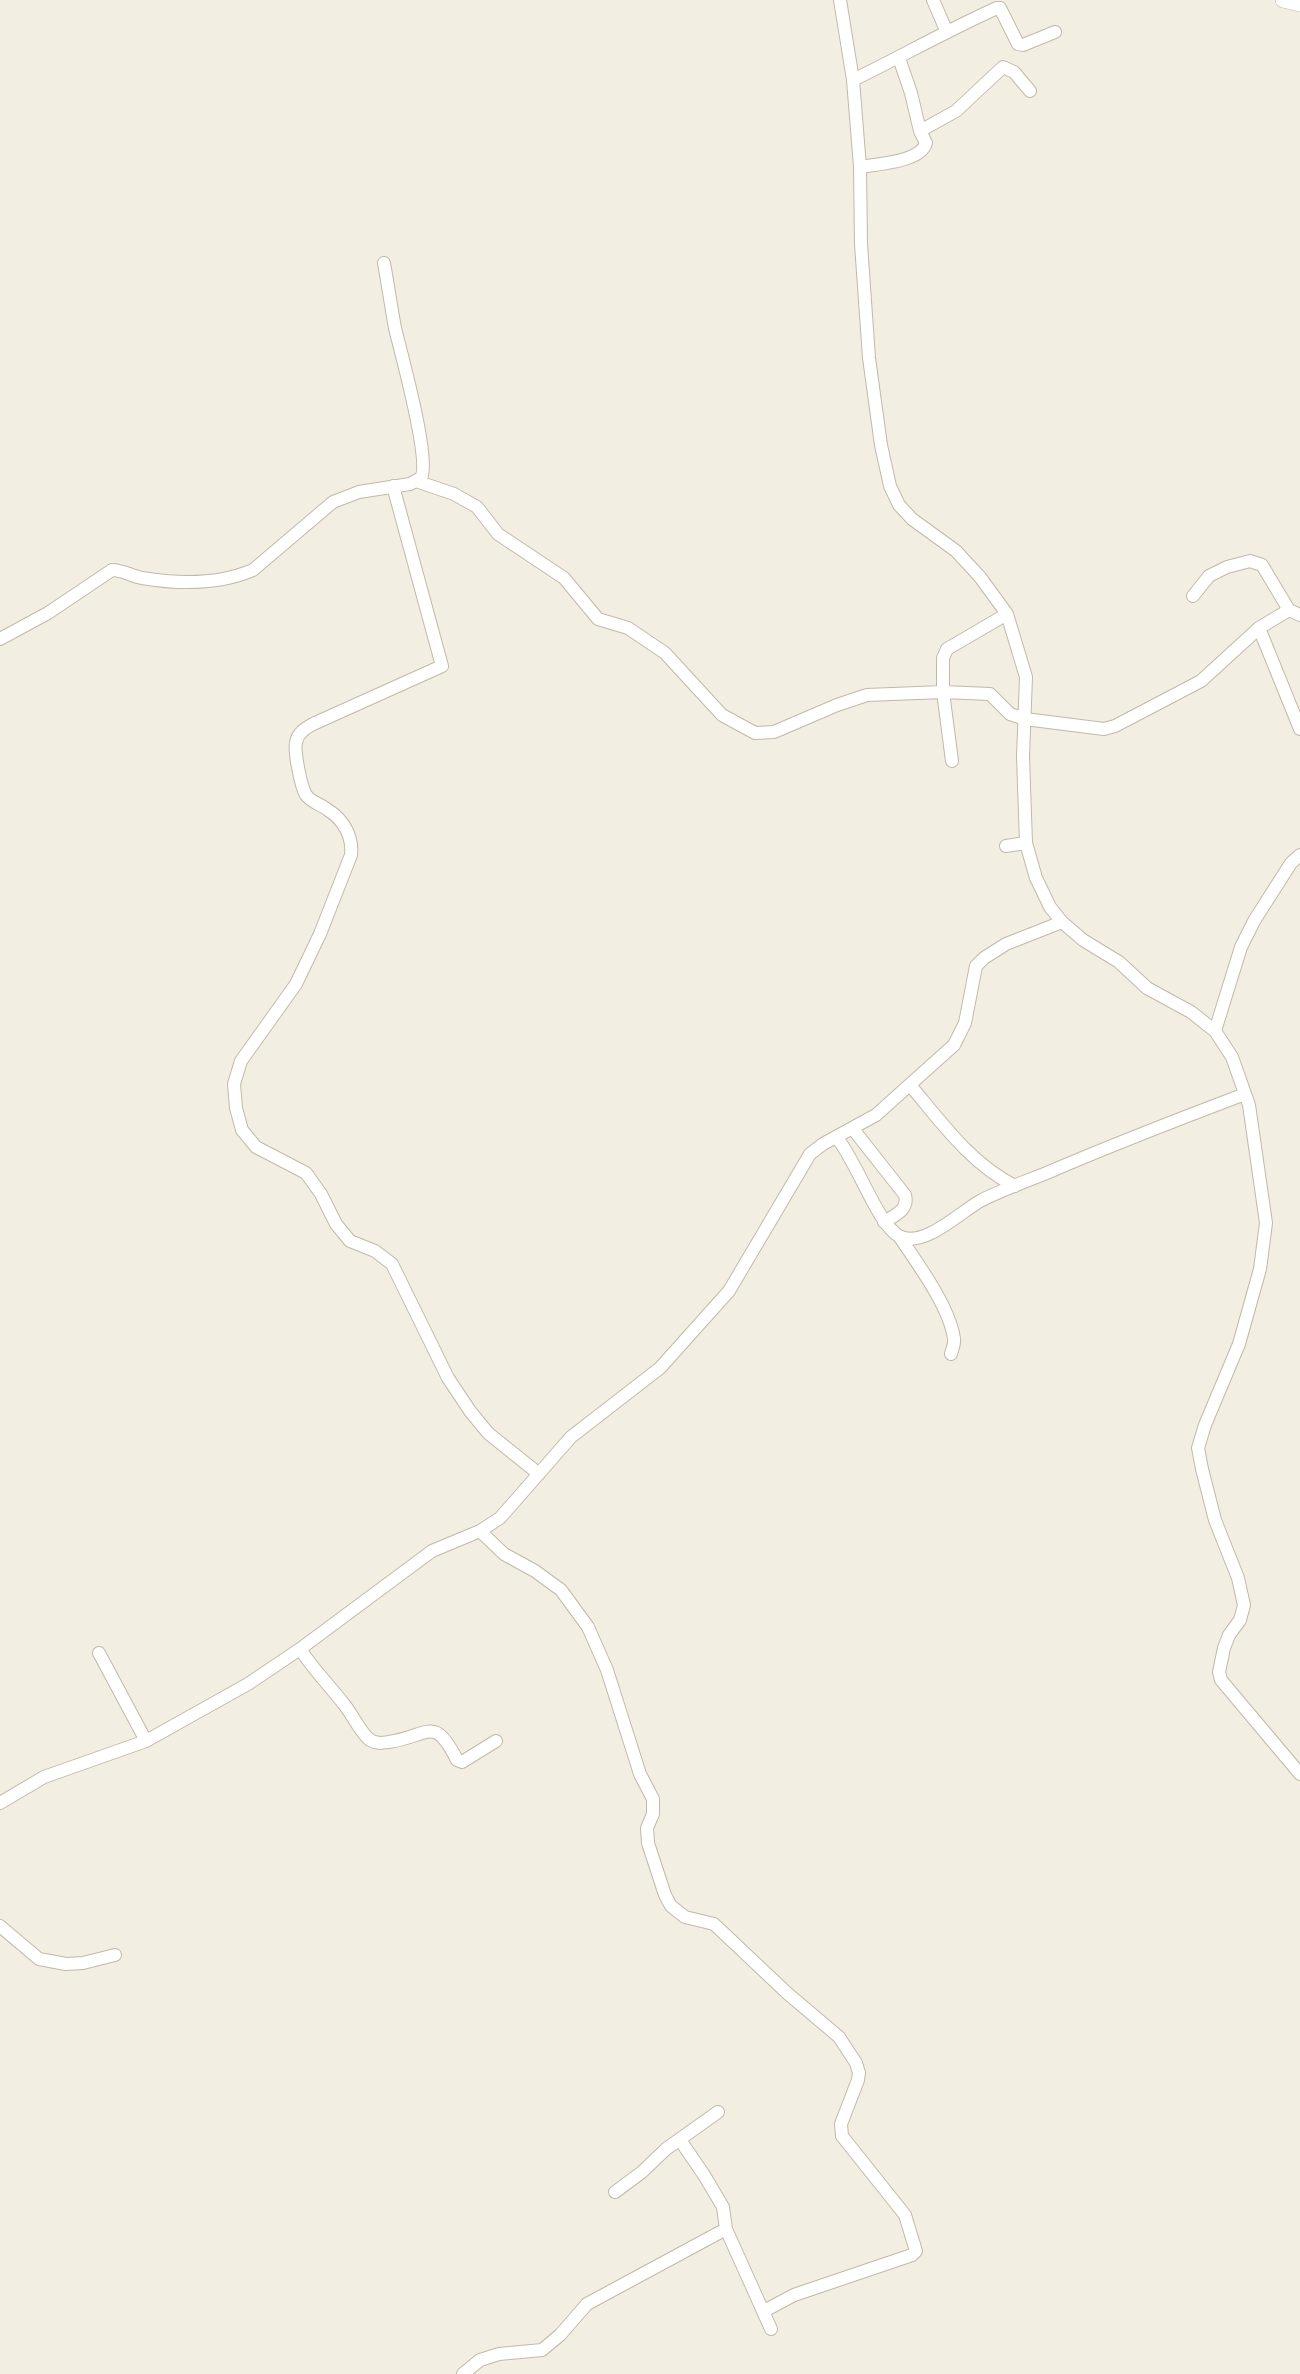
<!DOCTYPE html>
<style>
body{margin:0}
canvas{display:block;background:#f3eee2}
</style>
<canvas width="1300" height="2374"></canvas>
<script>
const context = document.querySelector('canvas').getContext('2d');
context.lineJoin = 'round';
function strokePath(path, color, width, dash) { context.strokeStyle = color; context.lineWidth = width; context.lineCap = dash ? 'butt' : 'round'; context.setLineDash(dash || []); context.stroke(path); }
const minor = new Path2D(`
 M 840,0 L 853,80 L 860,167 L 861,244 L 869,358 L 881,445 L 890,486 L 899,505 L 912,519 L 956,551 L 980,577 L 1007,614 L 1026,677 L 1023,757 L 1026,843 L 1036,878 L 1050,907 L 1062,922 L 1083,940 L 1119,962 L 1147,988 L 1191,1012 L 1215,1031 L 1232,1057 L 1249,1105 L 1266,1223 L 1260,1269 L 1239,1344 L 1205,1425 L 1198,1448 L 1202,1469 L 1215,1520 L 1238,1578 L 1244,1605 L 1240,1620 L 1229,1635 L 1224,1648 L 1219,1672 L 1221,1680 L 1300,1774
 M 933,0 L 946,30
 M 853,80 C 902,56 948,30 997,8 L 1000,8 L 1018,44 L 1023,45 L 1055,32
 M 920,131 L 956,111 L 1003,67 L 1014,72 L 1030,91
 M 860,167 C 877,164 921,162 926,143 L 920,131 L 911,93 L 899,58
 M 416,481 L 454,494 L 477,507 L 498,534 L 564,578 L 598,619 L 628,628 L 665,653 L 722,715 L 755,733 L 774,732 L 837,705 L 867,695 L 943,692 L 943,658 L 947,649 L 1007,614
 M 393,486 L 442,666 L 313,724 C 306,728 297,733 296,743 C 294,752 301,787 306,795 C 312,803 321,804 328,810 C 344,820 353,837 351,855 L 320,934 L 296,984 L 241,1061 L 234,1084 L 236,1108 L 242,1130 L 256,1147 L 306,1173 L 321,1194 L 336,1224 L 350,1241 L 375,1251 L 392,1264 L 448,1378 L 470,1411 L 488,1433 L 539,1474
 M 1193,596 L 1209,576 L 1227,567 L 1250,561 L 1262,565 L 1289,610 L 1300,615
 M 1259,628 L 1300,729
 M 0,639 L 48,613 L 112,570 C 123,570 131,576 142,578 C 178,584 218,585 253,570 L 333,502 L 359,492 L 410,484 L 421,478 C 431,460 401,353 395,328 C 391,306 388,285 384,263
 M 952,761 L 943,692 L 990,694 L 1010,714 L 1025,719 L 1104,729 L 1115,726 L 1201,681 L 1259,628 L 1289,610
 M 1006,846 L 1026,843
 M 1215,1031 L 1241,947 L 1254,921 L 1291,863 L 1300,855
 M 910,1085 C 941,1122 971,1164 1015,1186
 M 853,1129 L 905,1195 C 909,1210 895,1215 884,1222
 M 837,1138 C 856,1160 878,1225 899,1236 C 924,1249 961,1211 982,1200 C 1004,1189 1027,1181 1049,1172 C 1114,1144 1179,1119 1245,1094
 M 899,1236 C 917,1263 950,1307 954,1339 C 955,1344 952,1349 951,1354
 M 480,1531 L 504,1554 L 535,1571 L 561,1590 L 588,1627 L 607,1670 L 640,1774 L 653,1799 L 653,1814 L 647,1828 L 648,1843 L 665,1895 L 671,1906 L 685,1917 L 714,1924 L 787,1993 L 839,2037 L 856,2063 L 859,2073 L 858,2080 L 841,2124 L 842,2136 L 905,2215 L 916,2251 L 912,2255 L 794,2295 L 764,2311
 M 300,1649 C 313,1669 329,1685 343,1703 C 351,1712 362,1735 370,1740 C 377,1744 382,1743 389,1742 C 429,1736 434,1714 457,1760 L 462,1762 L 496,1741
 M 99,1653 L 146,1741
 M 0,1803 L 44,1777 L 146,1741 L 248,1684 L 300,1649 L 432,1551 L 480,1531 L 500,1518 L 571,1437 L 660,1368 L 729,1291 L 810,1154 L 823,1144 L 876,1115 L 954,1045 L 965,1023 L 976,966 L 984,958 L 1006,944 L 1062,922
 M 0,1926 L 39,1959 L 66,1964 L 83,1963 L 115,1955
 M 680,2140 L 704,2175 L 723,2207 L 726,2229 L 771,2329
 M 615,2192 L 642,2172 L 666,2149 L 718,2112
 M 463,2374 L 480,2360 L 499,2354 L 542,2350 L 560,2335 L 587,2304 L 726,2229`);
const tertiary = new Path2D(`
 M 1283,0 L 1300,4`);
strokePath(minor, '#c2b9a7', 14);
strokePath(tertiary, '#c2b9a7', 16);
strokePath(minor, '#fff', 12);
strokePath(tertiary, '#fff', 15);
</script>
